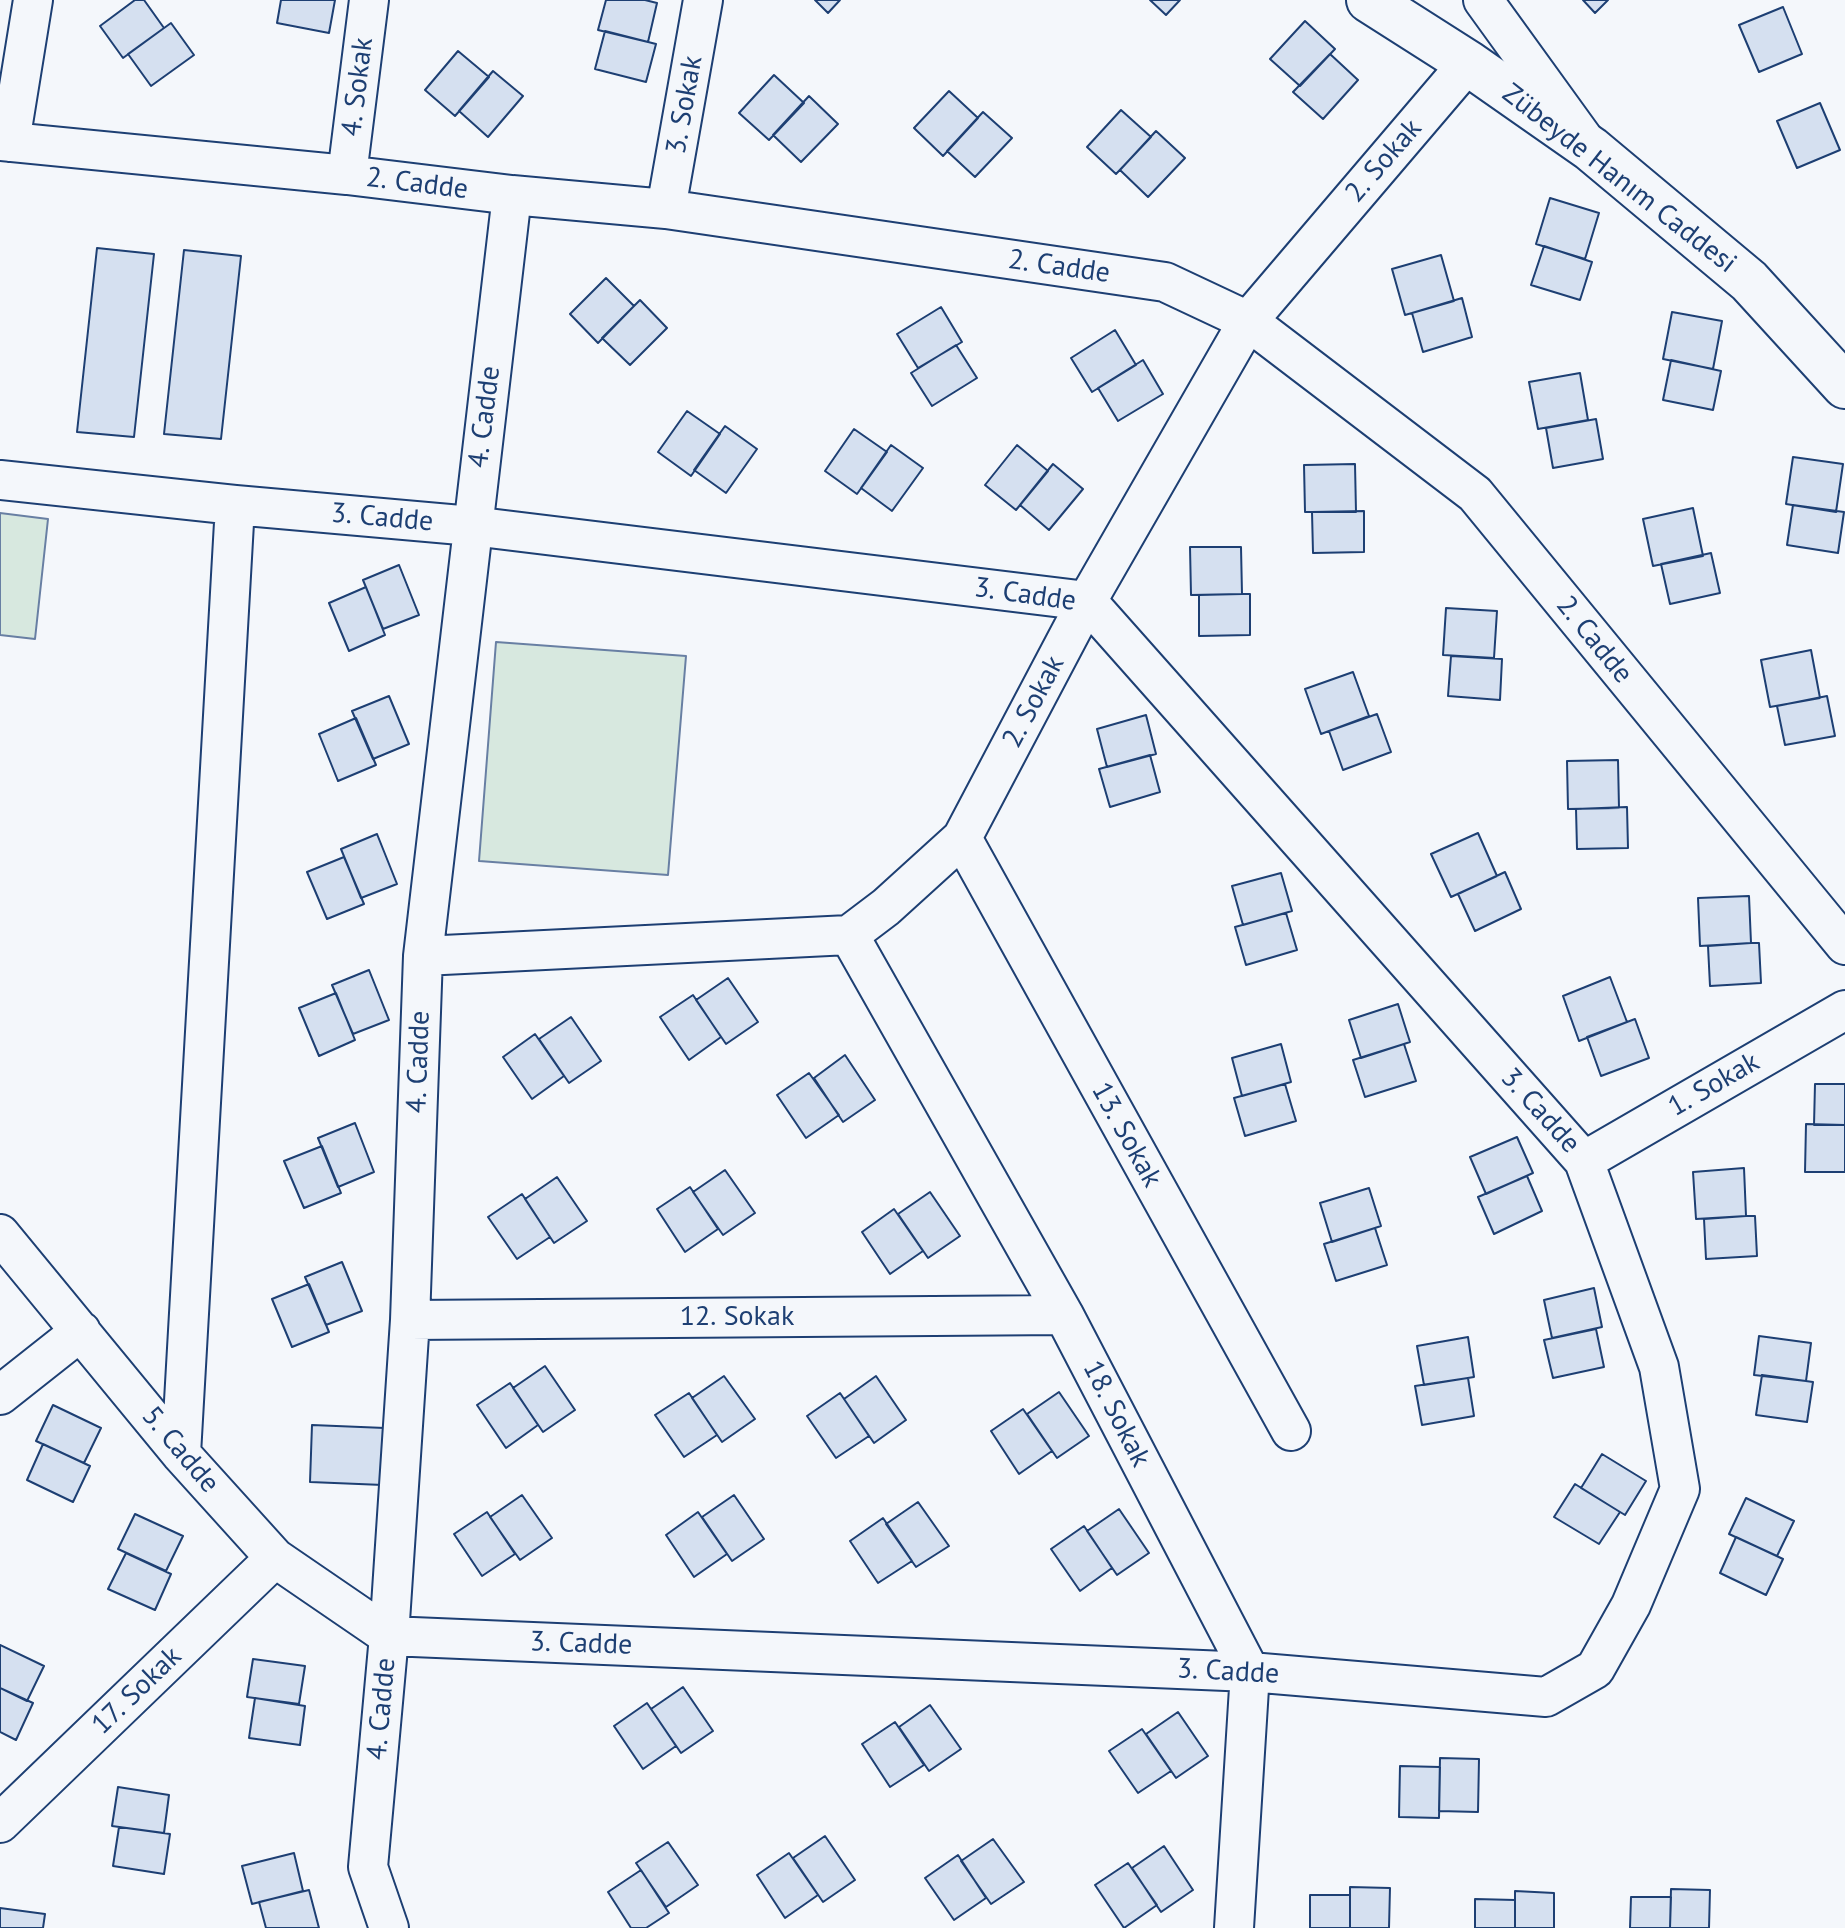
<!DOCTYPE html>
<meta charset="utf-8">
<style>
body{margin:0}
canvas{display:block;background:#f4f7fb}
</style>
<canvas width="1845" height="1928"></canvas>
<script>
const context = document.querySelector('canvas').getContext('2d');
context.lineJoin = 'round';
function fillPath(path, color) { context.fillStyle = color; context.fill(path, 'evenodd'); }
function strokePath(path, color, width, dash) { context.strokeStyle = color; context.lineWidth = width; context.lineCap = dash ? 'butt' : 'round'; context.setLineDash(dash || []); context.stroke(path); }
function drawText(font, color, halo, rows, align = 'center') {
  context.font = font + ' "PT Sans",sans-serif'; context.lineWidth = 6; context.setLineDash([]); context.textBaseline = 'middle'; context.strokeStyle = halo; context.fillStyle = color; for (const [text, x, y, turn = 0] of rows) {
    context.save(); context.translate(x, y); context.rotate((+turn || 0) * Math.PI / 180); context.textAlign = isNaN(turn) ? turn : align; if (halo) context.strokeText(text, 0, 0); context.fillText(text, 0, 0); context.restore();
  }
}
const green = new Path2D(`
 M 0,513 L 48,519 L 35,639 L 0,635 Z
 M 496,642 L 686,656 L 668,875 L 479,861 Z`);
const building = new Path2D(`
 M 135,0 L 144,0 L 164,28 L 123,58 L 100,26 Z
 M 281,0 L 335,0 L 329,33 L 277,23 Z
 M 606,0 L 645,0 L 657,3 L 648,42 L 598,30 Z
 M 815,0 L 840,0 L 828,13 Z
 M 1150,0 L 1180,0 L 1166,15 Z
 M 1583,0 L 1608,0 L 1595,13 Z
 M 1783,7 L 1802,54 L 1759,72 L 1739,25 Z
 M 1305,21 L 1335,49 L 1300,86 L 1270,59 Z
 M 171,23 L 194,55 L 151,86 L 128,54 Z
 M 605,31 L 656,44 L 646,82 L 595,69 Z
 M 458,51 L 489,77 L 455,116 L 425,90 Z
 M 1330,54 L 1358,80 L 1323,119 L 1293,92 Z
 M 493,71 L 523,96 L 488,137 L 459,111 Z
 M 774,75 L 804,103 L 769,140 L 739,113 Z
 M 949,91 L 978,118 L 943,156 L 914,128 Z
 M 809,96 L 838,124 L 801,162 L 773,135 Z
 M 1820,103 L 1840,150 L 1797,168 L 1777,121 Z
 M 1121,110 L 1151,137 L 1116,174 L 1087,147 Z
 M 983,112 L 1012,138 L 975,177 L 947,151 Z
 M 1156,131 L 1185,158 L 1148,197 L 1120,170 Z
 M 1550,198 L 1599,213 L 1585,259 L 1536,244 Z
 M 1544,246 L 1592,262 L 1580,300 L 1531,285 Z
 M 97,248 L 154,254 L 134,437 L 77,432 Z
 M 184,250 L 241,256 L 221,439 L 164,434 Z
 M 1441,255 L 1454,301 L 1405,315 L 1392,269 Z
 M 606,278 L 634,306 L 598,343 L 570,314 Z
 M 1462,298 L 1472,337 L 1423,352 L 1412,313 Z
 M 640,300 L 667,328 L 630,365 L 602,338 Z
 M 941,307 L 962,342 L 918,368 L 897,334 Z
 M 1672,312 L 1722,321 L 1713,369 L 1663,359 Z
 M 1115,330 L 1136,365 L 1092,392 L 1071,358 Z
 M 956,345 L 977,378 L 932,406 L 911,373 Z
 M 1143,360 L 1163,394 L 1118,421 L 1098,388 Z
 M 1671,360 L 1721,371 L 1713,410 L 1663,400 Z
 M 1580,373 L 1588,420 L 1538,429 L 1529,382 Z
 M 687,411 L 720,434 L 691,476 L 658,452 Z
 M 1596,419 L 1603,459 L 1553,468 L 1546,428 Z
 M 725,426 L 757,449 L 726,493 L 694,470 Z
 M 854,429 L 887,452 L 857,494 L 825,471 Z
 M 891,445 L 923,468 L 892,511 L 861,488 Z
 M 1017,445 L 1048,471 L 1016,510 L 985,485 Z
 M 1793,457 L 1843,464 L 1836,512 L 1786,504 Z
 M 1053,464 L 1083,489 L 1049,530 L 1020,505 Z
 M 1355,464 L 1356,512 L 1305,512 L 1304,465 Z
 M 1793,505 L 1844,512 L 1838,553 L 1787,545 Z
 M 1693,508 L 1703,556 L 1653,566 L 1643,519 Z
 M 1364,511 L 1364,552 L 1313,553 L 1312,512 Z
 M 1190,547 L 1241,547 L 1242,594 L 1191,595 Z
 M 1711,553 L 1720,593 L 1670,604 L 1661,564 Z
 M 399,565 L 419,615 L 383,629 L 363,580 Z
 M 366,587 L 385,635 L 349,651 L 329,603 Z
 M 1242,594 L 1250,594 L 1250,635 L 1199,636 L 1199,595 Z
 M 1446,608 L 1497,611 L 1494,658 L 1443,655 Z
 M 1811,650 L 1820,698 L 1770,707 L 1761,660 Z
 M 1451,656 L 1502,659 L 1500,700 L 1448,696 Z
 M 1353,672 L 1369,716 L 1321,734 L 1305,689 Z
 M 389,696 L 409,744 L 373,759 L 352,711 Z
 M 1827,696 L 1835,736 L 1785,745 L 1777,706 Z
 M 1377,714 L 1391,752 L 1343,770 L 1329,731 Z
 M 1146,715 L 1156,754 L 1107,767 L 1097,729 Z
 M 356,718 L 376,765 L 338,781 L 319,734 Z
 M 1150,755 L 1160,792 L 1110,807 L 1099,769 Z
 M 1618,760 L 1619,808 L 1568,809 L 1567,761 Z
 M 1627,807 L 1628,848 L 1577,849 L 1576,809 Z
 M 1478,833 L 1497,876 L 1451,897 L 1431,854 Z
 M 377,834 L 397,884 L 361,898 L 341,849 Z
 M 344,857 L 364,904 L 327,919 L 307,872 Z
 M 1505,872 L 1521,909 L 1475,931 L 1458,894 Z
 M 1281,873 L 1292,911 L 1243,925 L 1232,886 Z
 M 1749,896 L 1751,943 L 1700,946 L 1698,898 Z
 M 1286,913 L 1297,950 L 1246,965 L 1235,927 Z
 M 1751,943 L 1759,943 L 1761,983 L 1710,986 L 1708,946 Z
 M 369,970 L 389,1020 L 353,1034 L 332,985 Z
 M 1610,977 L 1627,1022 L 1579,1041 L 1563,996 Z
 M 728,978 L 758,1022 L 726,1044 L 696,1000 Z
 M 336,993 L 355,1040 L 319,1056 L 299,1008 Z
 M 693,995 L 721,1037 L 689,1060 L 660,1017 Z
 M 1398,1004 L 1410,1042 L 1361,1058 L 1349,1020 Z
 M 571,1017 L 601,1061 L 569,1083 L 539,1039 Z
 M 1635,1019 L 1649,1058 L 1601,1076 L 1587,1037 Z
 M 535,1034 L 564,1076 L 532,1099 L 503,1057 Z
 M 1281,1044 L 1291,1082 L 1242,1096 L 1232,1058 Z
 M 1404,1044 L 1416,1081 L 1365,1097 L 1353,1060 Z
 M 845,1055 L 875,1100 L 843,1122 L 814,1078 Z
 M 809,1073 L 839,1115 L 806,1138 L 777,1095 Z
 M 1285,1084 L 1296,1121 L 1245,1136 L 1234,1098 Z
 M 1815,1084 L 1845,1084 L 1845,1125 L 1814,1125 Z
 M 355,1123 L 374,1172 L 338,1187 L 318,1138 Z
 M 1806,1124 L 1845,1125 L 1845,1172 L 1805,1172 Z
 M 1517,1137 L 1533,1173 L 1486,1194 L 1470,1157 Z
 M 322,1146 L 341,1193 L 304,1208 L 284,1161 Z
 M 1744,1168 L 1746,1216 L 1696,1219 L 1693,1172 Z
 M 725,1170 L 755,1213 L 723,1235 L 693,1192 Z
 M 1527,1176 L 1542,1211 L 1494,1234 L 1478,1197 Z
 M 557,1177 L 587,1221 L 554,1243 L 525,1199 Z
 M 690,1187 L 718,1229 L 685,1252 L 657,1209 Z
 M 1369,1188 L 1381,1226 L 1332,1242 L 1320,1203 Z
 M 930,1192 L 960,1236 L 928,1258 L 898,1214 Z
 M 522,1194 L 550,1237 L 517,1259 L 488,1217 Z
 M 894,1209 L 923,1251 L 890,1274 L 862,1232 Z
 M 1746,1216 L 1755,1216 L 1757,1256 L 1706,1259 L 1704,1219 Z
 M 1375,1228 L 1387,1265 L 1336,1281 L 1324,1244 Z
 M 342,1262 L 362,1311 L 326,1325 L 305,1277 Z
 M 309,1284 L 329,1332 L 292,1347 L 272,1299 Z
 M 1594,1288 L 1602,1327 L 1552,1338 L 1544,1300 Z
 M 1596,1329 L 1604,1367 L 1553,1378 L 1544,1340 Z
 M 1759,1336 L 1811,1343 L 1806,1381 L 1754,1375 Z
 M 1468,1337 L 1474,1377 L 1424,1385 L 1417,1346 Z
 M 545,1366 L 575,1410 L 543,1432 L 513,1388 Z
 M 1762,1375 L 1813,1382 L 1807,1422 L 1756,1415 Z
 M 724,1376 L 755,1419 L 722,1442 L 692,1398 Z
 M 876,1376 L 906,1420 L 874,1443 L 844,1399 Z
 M 1468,1378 L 1474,1416 L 1422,1425 L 1415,1386 Z
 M 510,1383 L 538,1425 L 506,1448 L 477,1405 Z
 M 1059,1392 L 1089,1436 L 1057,1458 L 1027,1414 Z
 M 689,1393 L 717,1435 L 684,1457 L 655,1415 Z
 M 840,1393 L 869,1436 L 836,1458 L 807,1416 Z
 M 53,1405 L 101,1428 L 84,1463 L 36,1441 Z
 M 1023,1409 L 1052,1451 L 1019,1474 L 991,1431 Z
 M 312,1425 L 385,1428 L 383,1485 L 310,1482 Z
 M 43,1444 L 90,1466 L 73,1502 L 27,1480 Z
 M 1602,1454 L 1646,1481 L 1625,1515 L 1581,1488 Z
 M 1575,1484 L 1620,1512 L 1599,1544 L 1554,1517 Z
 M 522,1495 L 552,1538 L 520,1560 L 490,1517 Z
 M 734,1495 L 764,1539 L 732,1561 L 702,1517 Z
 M 1746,1498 L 1794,1521 L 1777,1556 L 1729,1534 Z
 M 918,1502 L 949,1546 L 916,1567 L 886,1524 Z
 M 1119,1509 L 1149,1553 L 1117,1575 L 1087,1531 Z
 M 487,1512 L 515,1554 L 482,1576 L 454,1534 Z
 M 698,1512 L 727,1554 L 694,1577 L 666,1535 Z
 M 135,1514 L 183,1536 L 166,1571 L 118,1549 Z
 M 883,1518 L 912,1561 L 878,1583 L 850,1541 Z
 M 1084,1526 L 1112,1568 L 1080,1591 L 1051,1549 Z
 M 1736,1537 L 1783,1559 L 1766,1595 L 1720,1573 Z
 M 126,1553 L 171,1574 L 155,1610 L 108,1589 Z
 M 0,1645 L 44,1666 L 27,1701 L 0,1688 Z
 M 253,1659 L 305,1666 L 299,1704 L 247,1697 Z
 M 683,1687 L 713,1731 L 681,1753 L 651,1709 Z
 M 0,1688 L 33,1703 L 16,1740 L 0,1732 Z
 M 255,1698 L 305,1706 L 300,1745 L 249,1738 Z
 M 647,1703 L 676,1746 L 643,1769 L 614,1726 Z
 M 930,1705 L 961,1749 L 929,1771 L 899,1727 Z
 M 1178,1712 L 1208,1756 L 1176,1778 L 1146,1734 Z
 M 895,1722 L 924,1765 L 890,1787 L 862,1744 Z
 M 1142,1729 L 1171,1771 L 1138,1793 L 1109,1751 Z
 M 1440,1758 L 1479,1759 L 1478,1812 L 1439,1811 Z
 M 1400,1766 L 1440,1767 L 1439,1818 L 1399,1817 Z
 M 118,1787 L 169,1795 L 164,1833 L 112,1826 Z
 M 119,1827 L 170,1834 L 164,1874 L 113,1866 Z
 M 825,1836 L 855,1880 L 823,1902 L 793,1858 Z
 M 993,1839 L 1024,1882 L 991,1904 L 961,1861 Z
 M 668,1842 L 698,1885 L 666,1907 L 636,1863 Z
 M 1164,1846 L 1193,1890 L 1161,1912 L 1132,1868 Z
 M 294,1853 L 303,1891 L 252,1904 L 242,1866 Z
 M 789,1853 L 818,1895 L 785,1918 L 757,1875 Z
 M 958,1855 L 986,1898 L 954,1920 L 925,1878 Z
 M 1128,1863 L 1157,1905 L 1124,1928 L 1095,1885 Z
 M 641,1870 L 669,1913 L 646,1928 L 631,1928 L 608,1892 Z
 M 1350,1887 L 1390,1888 L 1389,1928 L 1350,1928 Z
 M 1671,1889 L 1710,1890 L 1709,1928 L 1670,1928 Z
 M 309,1890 L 319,1928 L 266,1928 L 259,1902 Z
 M 1515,1891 L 1554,1893 L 1554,1928 L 1515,1928 Z
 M 1310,1895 L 1350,1895 L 1350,1928 L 1310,1928 Z
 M 1631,1897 L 1671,1897 L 1670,1928 L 1630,1928 Z
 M 1475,1899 L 1515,1900 L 1515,1928 L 1475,1928 Z
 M 0,1908 L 45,1914 L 43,1928 L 0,1928 Z`);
const minor = new Path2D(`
 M 1483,0 L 1582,137
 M 0,141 L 347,175 L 512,195 L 666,209 L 1165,282 L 1248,321 L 1475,494 L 1845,945
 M 10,142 L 33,0
 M 347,175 L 369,0
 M 666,209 L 703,0
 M 0,480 L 235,505 L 472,526 L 1087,601 L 1584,1161 L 1659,1367 L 1680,1489 L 1631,1605 L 1595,1669 L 1546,1697 L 1250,1672 L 389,1636 L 275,1558 L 181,1454 L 0,1234
 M 962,838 L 1291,1431
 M 849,935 L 1064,1315 L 1250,1672 L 1234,1928
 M 423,956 L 849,935 L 886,907 L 962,838 L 1087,601 L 1248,321 L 1468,63
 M 1584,1161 L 1845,1010
 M 410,1320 L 1064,1315
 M 0,1395 L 81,1331
 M 181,1454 L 235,505
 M 0,1823 L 275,1558
 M 389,1928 L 368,1867 L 389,1636 L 410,1320 L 423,956 L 512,195`);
const primary = new Path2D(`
 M 1369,0 L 1468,63 L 1591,149 L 1749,281 L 1845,386`);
const streetNames = [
 ["4. Sokak",358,87,-83],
 ["3. Sokak",685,105,-80],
 ["2. Sokak",1384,161,-49],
 ["Zübeyde Hanım Caddesi",1619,179,38],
 ["2. Cadde",417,184,7],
 ["2. Cadde",1059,267,8],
 ["4. Cadde",485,417,-83],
 ["3. Cadde",382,518,5],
 ["3. Cadde",1025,595,8],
 ["2. Cadde",1594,640,51],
 ["2. Sokak",1034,702,-62],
 ["4. Cadde",419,1062,-88],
 ["1. Sokak",1714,1085,-30],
 ["3. Cadde",1540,1111,48],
 ["13. Sokak",1126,1135,61],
 ["12. Sokak",737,1317],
 ["18. Sokak",1116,1414,63],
 ["5. Cadde",180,1450,50],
 ["3. Cadde",581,1644,2],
 ["3. Cadde",1228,1672,3],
 ["17. Sokak",137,1691,-44],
 ["4. Cadde",382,1709,-85]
];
fillPath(green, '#d7e8df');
strokePath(green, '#687fa3', 2);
fillPath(building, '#d5e0f0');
strokePath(building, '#1d3f73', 2);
strokePath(minor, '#1d3f73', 42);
strokePath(primary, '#1d3f73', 48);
strokePath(minor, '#f4f7fb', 38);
strokePath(primary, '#f4f7fb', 44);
drawText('28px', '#1d3f73', '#f4f7fb', streetNames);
</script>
